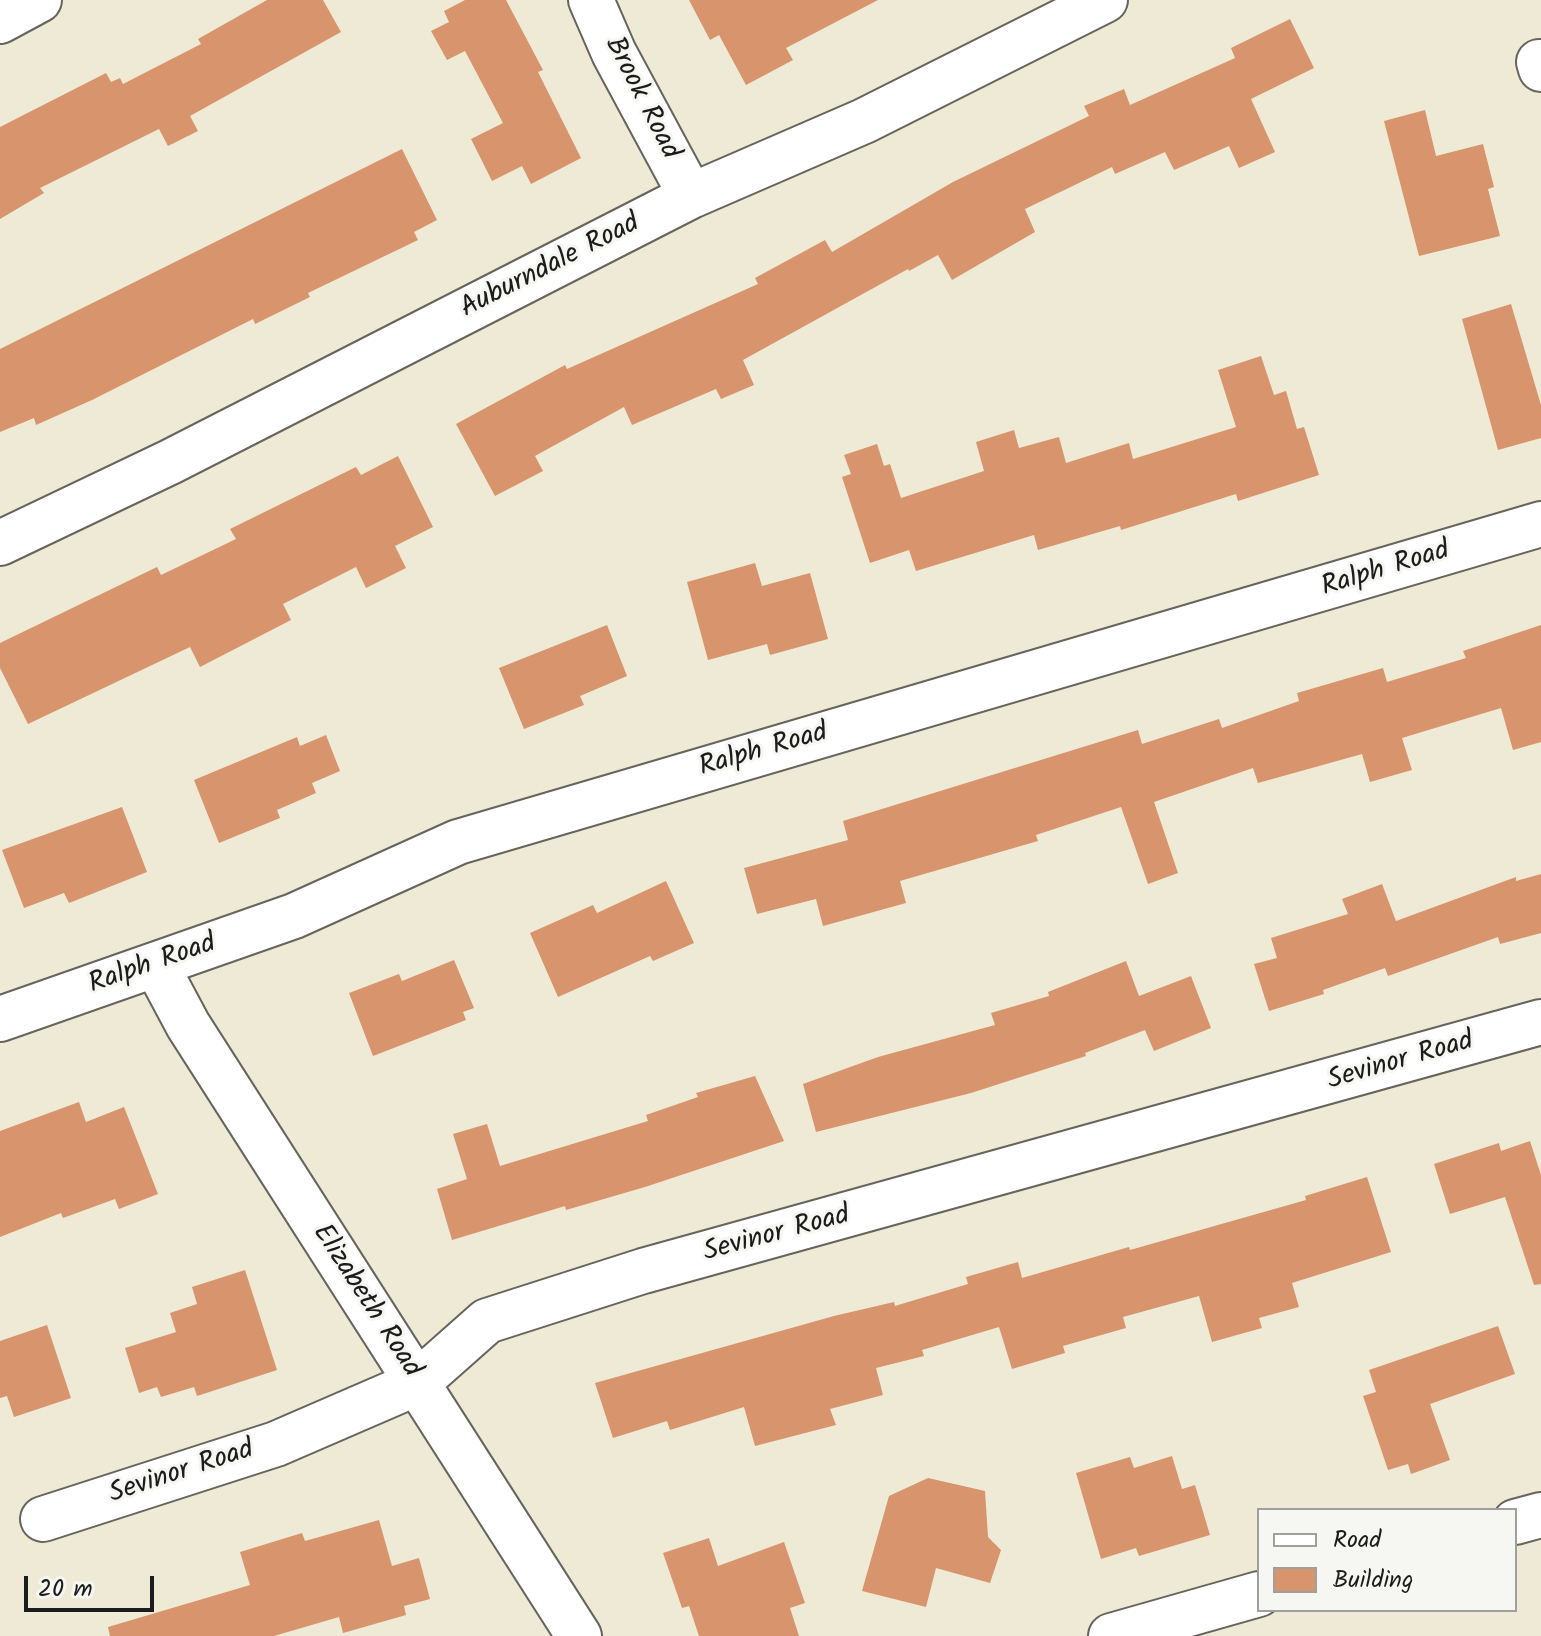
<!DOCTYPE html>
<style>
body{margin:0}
#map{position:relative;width:1541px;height:1636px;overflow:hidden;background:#eeead5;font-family:Kalam,sans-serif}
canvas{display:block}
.legend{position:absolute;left:1257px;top:1508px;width:260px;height:104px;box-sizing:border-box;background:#f6f6f2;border:2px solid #9f9f9c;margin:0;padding:10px 14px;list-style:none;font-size:24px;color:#1c1c1c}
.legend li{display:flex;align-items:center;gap:16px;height:40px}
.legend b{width:40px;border:2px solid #9f9f9c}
.scale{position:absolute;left:24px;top:1576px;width:130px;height:36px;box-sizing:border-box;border:4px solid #1c1c1c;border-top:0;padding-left:10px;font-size:24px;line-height:28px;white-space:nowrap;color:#1c1c1c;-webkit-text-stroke:6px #f6f6f2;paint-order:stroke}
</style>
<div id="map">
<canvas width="1541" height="1636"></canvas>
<ul class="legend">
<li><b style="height:10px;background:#fff"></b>Road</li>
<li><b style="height:22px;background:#d7946d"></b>Building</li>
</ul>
<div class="scale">20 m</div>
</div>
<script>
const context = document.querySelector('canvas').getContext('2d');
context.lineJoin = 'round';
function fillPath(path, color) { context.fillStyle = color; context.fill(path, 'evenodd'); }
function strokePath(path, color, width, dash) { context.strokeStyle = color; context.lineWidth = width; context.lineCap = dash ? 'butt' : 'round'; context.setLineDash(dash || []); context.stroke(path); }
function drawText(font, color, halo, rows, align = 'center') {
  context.font = font + ' Kalam,sans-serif'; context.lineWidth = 6; context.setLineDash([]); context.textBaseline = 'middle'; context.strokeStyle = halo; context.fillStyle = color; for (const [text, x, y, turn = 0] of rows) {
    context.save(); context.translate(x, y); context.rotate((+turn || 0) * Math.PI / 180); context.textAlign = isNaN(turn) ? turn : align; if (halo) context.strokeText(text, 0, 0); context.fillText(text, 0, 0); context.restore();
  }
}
const building = new Path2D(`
 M 267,0 L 323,0 L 341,32 L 190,116 L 198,131 L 168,146 L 159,129 L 40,188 L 44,193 L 0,219 L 0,127 L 106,73 L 111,82 L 120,78 L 123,84 L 201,44 L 198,39 Z
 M 465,0 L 506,0 L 543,70 L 538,72 L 581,158 L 531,184 L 522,166 L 492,181 L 471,139 L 503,123 L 465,51 L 447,60 L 431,31 L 449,22 L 444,11 Z
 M 689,0 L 878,0 L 786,48 L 793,60 L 746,85 L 719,35 L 710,40 Z
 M 1290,19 L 1314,68 L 1251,99 L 1275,152 L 1239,168 L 1229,146 L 1174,170 L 1165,152 L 1115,174 L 1112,167 L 1025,209 L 1035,232 L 952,280 L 938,255 L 909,271 L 908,269 L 743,360 L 754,385 L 721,399 L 716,389 L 632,425 L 624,407 L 535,456 L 543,471 L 495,496 L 456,424 L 565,365 L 567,369 L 758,284 L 755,278 L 825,240 L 832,252 L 953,182 L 1089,116 L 1084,106 L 1124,89 L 1130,105 L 1235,58 L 1231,48 Z
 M 1425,110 L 1436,156 L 1483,144 L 1494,187 L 1488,189 L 1500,236 L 1419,256 L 1384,121 Z
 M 402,149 L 437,220 L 414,232 L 418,240 L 308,293 L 310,297 L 255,324 L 253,319 L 92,400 L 36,425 L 34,418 L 0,432 L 0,349 Z
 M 1511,304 L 1541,405 L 1541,438 L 1498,450 L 1462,319 Z
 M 1261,356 L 1274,395 L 1286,391 L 1297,429 L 1304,427 L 1319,475 L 1238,501 L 1236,494 L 1121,530 L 1120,526 L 1038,550 L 1034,535 L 916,571 L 909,550 L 870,563 L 842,477 L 851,474 L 844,455 L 877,444 L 884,466 L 890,464 L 901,498 L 984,471 L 976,442 L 1014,430 L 1019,448 L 1059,437 L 1066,463 L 1129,443 L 1133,459 L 1236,427 L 1218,370 Z
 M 398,456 L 433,527 L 395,546 L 406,568 L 366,588 L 356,567 L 283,604 L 291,620 L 200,667 L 190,647 L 28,724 L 0,668 L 0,643 L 157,567 L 161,575 L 236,539 L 230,529 L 356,467 L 361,475 Z
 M 755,563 L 762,586 L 810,573 L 828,639 L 770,655 L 767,644 L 708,660 L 687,582 Z
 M 607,625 L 627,676 L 580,696 L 584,705 L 524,729 L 499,668 Z
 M 1541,625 L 1541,742 L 1513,750 L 1501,708 L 1402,738 L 1412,770 L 1370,782 L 1362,754 L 1258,783 L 1253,768 L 1154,802 L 1178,873 L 1148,884 L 1121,807 L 1036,835 L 1038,841 L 900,881 L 906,903 L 823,926 L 816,899 L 757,914 L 744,868 L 848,840 L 843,821 L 1138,730 L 1142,744 L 1219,719 L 1222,728 L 1299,701 L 1297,693 L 1383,668 L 1387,682 L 1466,658 L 1463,651 Z
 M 326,735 L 340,771 L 312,783 L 316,793 L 277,810 L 280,818 L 219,843 L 194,780 L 297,737 L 300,746 Z
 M 122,807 L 147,872 L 69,903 L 64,893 L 24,908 L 2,850 Z
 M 1541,874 L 1541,933 L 1500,944 L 1498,937 L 1388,976 L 1385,968 L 1323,990 L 1324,994 L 1269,1011 L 1254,964 L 1277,958 L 1271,938 L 1348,914 L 1342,899 L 1382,884 L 1396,921 L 1516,877 L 1516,881 Z
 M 666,881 L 694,943 L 653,961 L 650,956 L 558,997 L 530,933 L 593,905 L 597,913 Z
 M 454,960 L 474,1008 L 463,1012 L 466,1020 L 373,1056 L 349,993 L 399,974 L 402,981 Z
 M 1126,961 L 1139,996 L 1191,976 L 1211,1028 L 1154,1051 L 1145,1030 L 1085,1053 L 1086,1056 L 971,1093 L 816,1132 L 803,1084 L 878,1057 L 995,1025 L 991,1013 L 1049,996 L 1048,992 Z
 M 755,1076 L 784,1141 L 645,1187 L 566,1210 L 565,1206 L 452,1240 L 437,1189 L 467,1179 L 453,1134 L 487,1124 L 500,1166 L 648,1121 L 646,1115 L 698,1097 L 696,1093 Z
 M 79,1102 L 86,1122 L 124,1107 L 158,1194 L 119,1209 L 115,1199 L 63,1218 L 61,1213 L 0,1237 L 0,1131 Z
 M 1530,1141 L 1541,1175 L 1541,1284 L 1534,1285 L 1505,1197 L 1450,1214 L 1434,1164 L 1499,1143 L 1501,1151 Z
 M 1367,1177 L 1391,1252 L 1292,1283 L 1299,1307 L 1259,1318 L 1262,1328 L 1212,1342 L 1199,1296 L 1123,1317 L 1126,1328 L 1063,1346 L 1065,1353 L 1012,1369 L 999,1327 L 922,1350 L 924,1356 L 876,1368 L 883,1395 L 830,1409 L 836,1425 L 755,1446 L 744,1407 L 670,1430 L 667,1421 L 613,1438 L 595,1383 L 834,1316 L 894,1302 L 895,1306 L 968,1284 L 966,1277 L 1018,1262 L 1022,1278 L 1129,1247 L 1130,1250 L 1306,1200 L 1305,1196 Z
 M 245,1270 L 277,1370 L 197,1396 L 194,1387 L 161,1397 L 157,1387 L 139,1393 L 125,1348 L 176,1332 L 170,1313 L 197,1304 L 192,1287 Z
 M 47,1325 L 71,1398 L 14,1417 L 7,1396 L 0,1398 L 0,1341 Z
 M 1498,1326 L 1515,1374 L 1430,1404 L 1450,1460 L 1411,1474 L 1408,1464 L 1388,1470 L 1363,1396 L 1376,1392 L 1369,1370 Z
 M 1172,1456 L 1182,1489 L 1195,1485 L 1210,1535 L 1139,1556 L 1136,1548 L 1101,1559 L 1076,1473 L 1130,1457 L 1134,1468 Z
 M 928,1478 L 985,1491 L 988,1537 L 1001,1550 L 990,1583 L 936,1568 L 926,1607 L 862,1591 L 889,1496 Z
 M 379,1520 L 392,1566 L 419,1558 L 430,1599 L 404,1606 L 406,1615 L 343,1633 L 339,1617 L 274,1636 L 110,1636 L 108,1627 L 250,1585 L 240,1552 L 302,1533 L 305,1541 Z
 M 709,1538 L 718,1566 L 784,1542 L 805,1603 L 790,1608 L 799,1636 L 699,1636 L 689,1606 L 682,1608 L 663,1553 Z`);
const minor = new Path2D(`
 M 591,0 L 614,53 L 691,196
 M 0,21 L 39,0
 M 1539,62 L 1541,69
 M 0,543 L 170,462 L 691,196 L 864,121 L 1105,0
 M 156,965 L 188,1025 L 579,1636
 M 0,1019 L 294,916 L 458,842 L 1541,524
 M 43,1519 L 276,1444 L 417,1383 L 487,1321 L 643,1271 L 1541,1022
 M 1515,1522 L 1541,1515
 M 1111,1636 L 1259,1594`);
const streetNames = [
 ["Brook Road",640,99,63],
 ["Auburndale Road",551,268,-27],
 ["Ralph Road",1386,571,-17],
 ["Ralph Road",764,752,-16],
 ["Ralph Road",153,966,-19],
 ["Sevinor Road",1401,1063,-16],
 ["Sevinor Road",777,1236,-15],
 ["Elizabeth Road",365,1302,57],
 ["Sevinor Road",182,1474,-18]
];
fillPath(building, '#d7946d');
strokePath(minor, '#66645d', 48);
strokePath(minor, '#fff', 44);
drawText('28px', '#1c1c1c', '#f6f6f2', streetNames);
</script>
